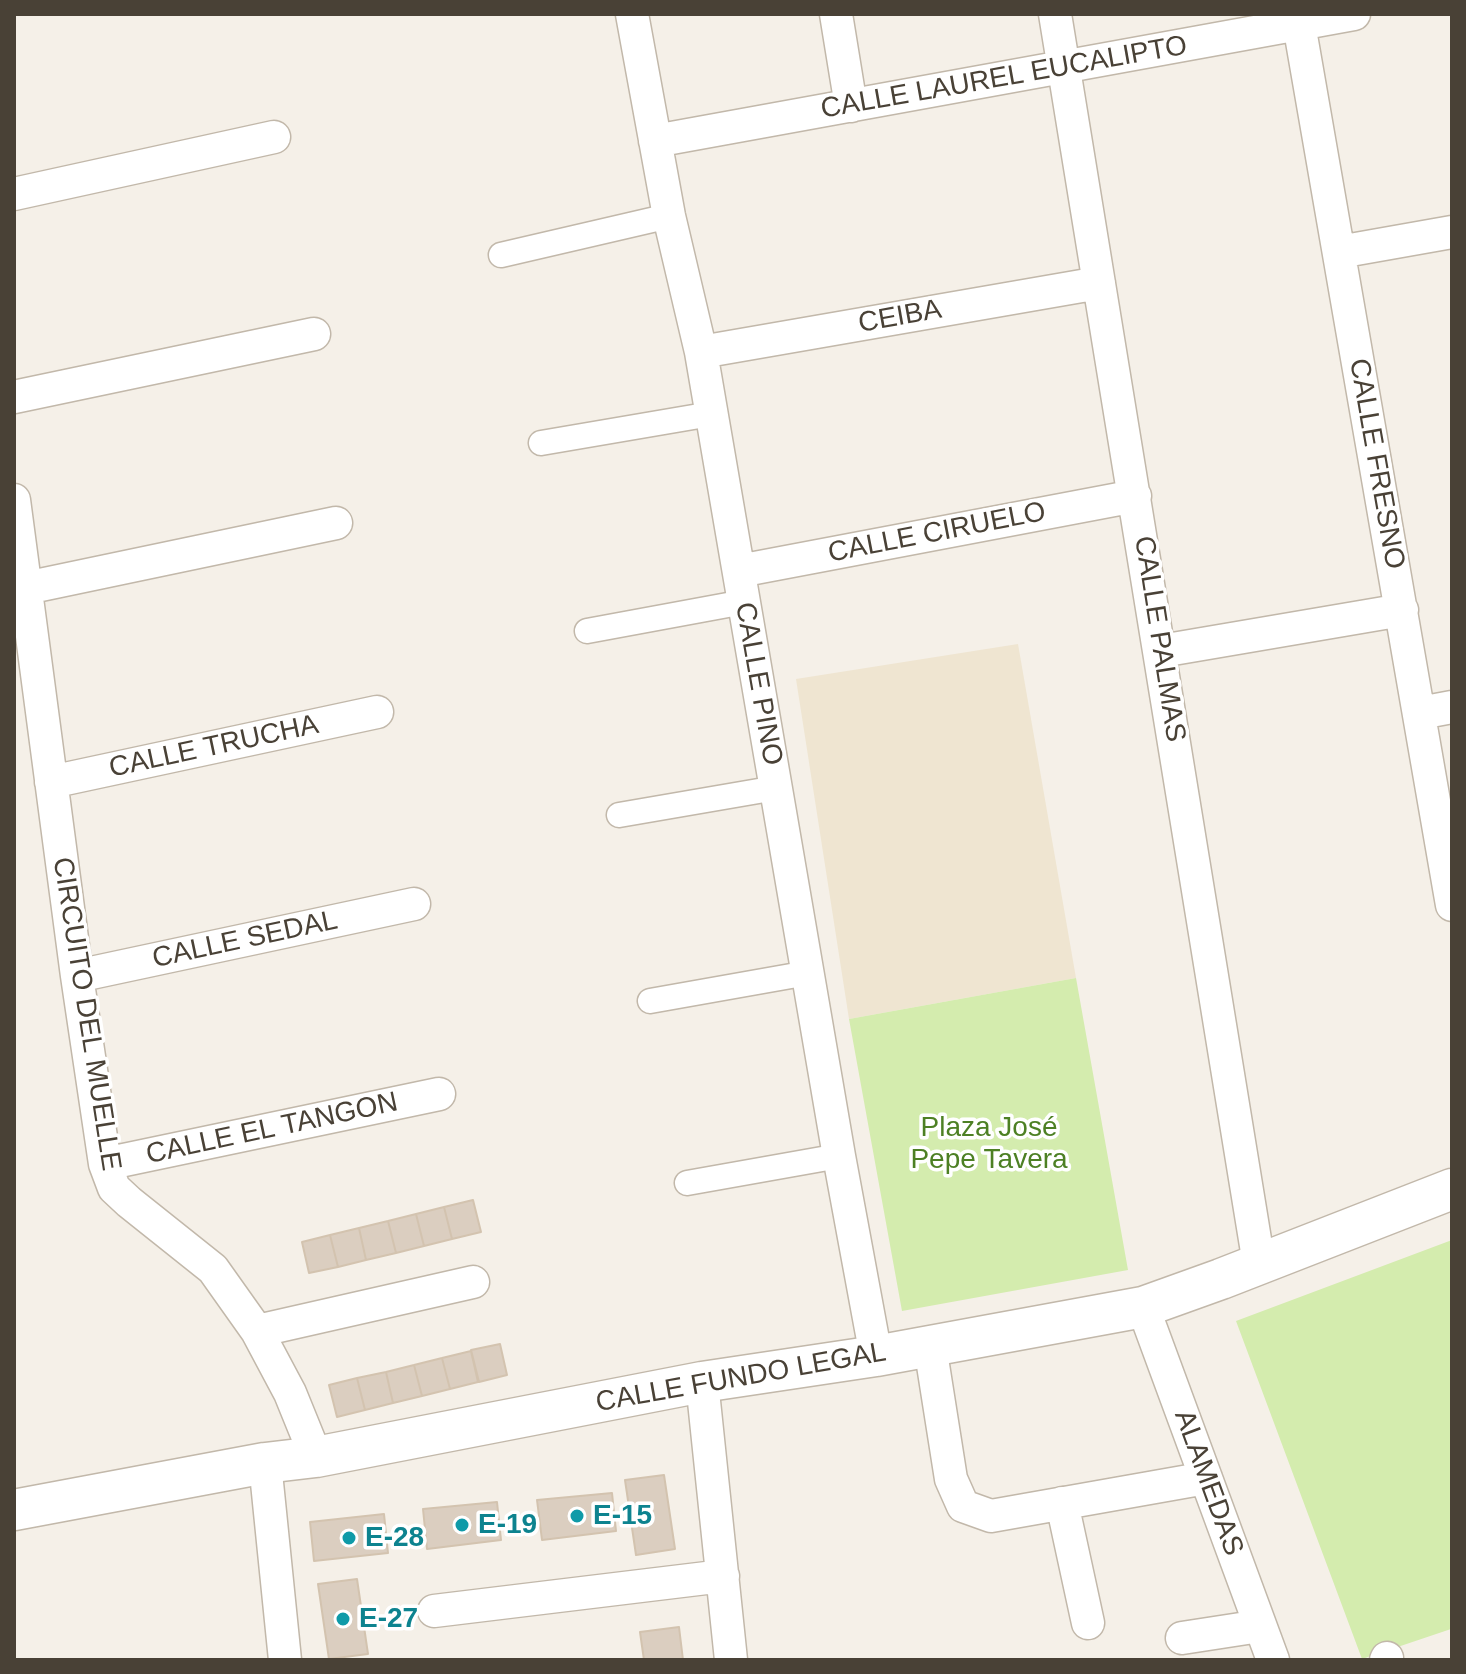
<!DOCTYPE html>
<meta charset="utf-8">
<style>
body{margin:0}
#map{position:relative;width:1466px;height:1674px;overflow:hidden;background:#f5f0e8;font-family:Arial,sans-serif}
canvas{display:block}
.frame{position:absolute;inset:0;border:16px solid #494136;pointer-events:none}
</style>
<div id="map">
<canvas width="1466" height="1674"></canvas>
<div class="frame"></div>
</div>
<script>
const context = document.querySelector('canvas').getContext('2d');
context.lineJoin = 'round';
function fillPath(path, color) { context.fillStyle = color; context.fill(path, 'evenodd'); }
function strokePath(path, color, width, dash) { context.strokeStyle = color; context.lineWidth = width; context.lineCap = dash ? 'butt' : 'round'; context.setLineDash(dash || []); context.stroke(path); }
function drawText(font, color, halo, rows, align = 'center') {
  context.font = font + ' Arial,sans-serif'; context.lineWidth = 7; context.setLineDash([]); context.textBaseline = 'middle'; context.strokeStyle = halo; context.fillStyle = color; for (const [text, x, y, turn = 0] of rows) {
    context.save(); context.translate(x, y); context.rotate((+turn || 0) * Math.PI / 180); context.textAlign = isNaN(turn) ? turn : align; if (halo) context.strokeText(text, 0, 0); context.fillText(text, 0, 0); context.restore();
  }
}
const education = new Path2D(`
 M 1018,644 L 1076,978 L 849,1019 L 796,679 Z`);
const green = new Path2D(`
 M 1076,978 L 1128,1270 L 902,1311 L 849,1019 Z
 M 1452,1240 L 1452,1660 L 1451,1629 L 1362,1659 L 1236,1321 Z`);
const building = new Path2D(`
 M 473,1200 L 481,1232 L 452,1239 L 444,1207 Z
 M 444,1207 L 452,1239 L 424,1246 L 416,1214 Z
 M 416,1214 L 424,1246 L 396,1253 L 388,1221 Z
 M 388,1221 L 396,1253 L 366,1260 L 359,1228 Z
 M 359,1228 L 366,1260 L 338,1267 L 330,1235 Z
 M 330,1235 L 338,1267 L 309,1273 L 302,1242 Z
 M 500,1344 L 507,1375 L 479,1382 L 471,1350 Z
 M 471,1351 L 478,1382 L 450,1389 L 442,1358 Z
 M 442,1358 L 450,1389 L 422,1396 L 414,1365 Z
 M 414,1365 L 422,1396 L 393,1403 L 386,1372 Z
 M 386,1372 L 393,1403 L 365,1410 L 357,1378 Z
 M 357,1378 L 365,1410 L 337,1417 L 329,1385 Z
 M 664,1475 L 675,1549 L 636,1555 L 625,1480 Z
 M 612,1493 L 616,1531 L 542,1540 L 537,1500 Z
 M 497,1502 L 501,1540 L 427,1549 L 423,1509 Z
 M 384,1514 L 388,1553 L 314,1561 L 310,1522 Z
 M 357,1579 L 368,1654 L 329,1659 L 318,1584 Z
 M 679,1627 L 683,1660 L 644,1660 L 640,1632 Z`);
const pedestrian = new Path2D(`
 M 501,255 L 669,216
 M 541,443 L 711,414
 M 587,631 L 744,602
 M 619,815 L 776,788
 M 650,1001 L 808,973
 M 687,1183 L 839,1156`);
const minor = new Path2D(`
 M 632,14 L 669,216 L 701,352 L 839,1156 L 876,1356
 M 836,14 L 851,106
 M 1055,14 L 1259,1264
 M 1299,24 L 1452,905
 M 655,141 L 1354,14
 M 14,194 L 274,137
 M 1339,252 L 1452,232
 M 701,352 L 1099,283
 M 14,397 L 314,334
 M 14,500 L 77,976 L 105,1164 L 114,1188 L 129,1202 L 213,1269 L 257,1331 L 290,1393 L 316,1457
 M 739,571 L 1135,496
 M 26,588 L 336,523
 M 1161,651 L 1402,610
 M 1420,713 L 1452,707
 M 51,782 L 377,712
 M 77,976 L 414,904
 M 105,1164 L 439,1094
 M 1143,1307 L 1273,1660
 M 257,1331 L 473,1282
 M 930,1346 L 951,1479 L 963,1506 L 991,1516 L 1206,1478
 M 702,1382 L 731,1660
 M 265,1463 L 285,1660
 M 1062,1503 L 1088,1623
 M 434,1611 L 723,1576
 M 1182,1638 L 1260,1626
 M 1386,1660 L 1387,1658`);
const tertiary = new Path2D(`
 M 14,1510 L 265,1463 L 316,1457 L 702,1382 L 876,1356 L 1143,1307 L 1221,1279 L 1452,1189`);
const markers = [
 [577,1516,8,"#0f9aa8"],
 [462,1525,8,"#0f9aa8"],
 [349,1538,8,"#0f9aa8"],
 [343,1619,8,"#0f9aa8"]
];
const streetNames = [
 ["CALLE LAUREL EUCALIPTO",1004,78,-10],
 ["CEIBA",900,317,-10],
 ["CALLE FRESNO",1376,464,80],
 ["CALLE CIRUELO",937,533,-11],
 ["CALLE PALMAS",1159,639,81],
 ["CALLE PINO",758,684,80],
 ["CALLE TRUCHA",214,747,-12],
 ["CALLE SEDAL",245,940,-12],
 ["CIRCUITO DEL MUELLE",86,1014,81],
 ["CALLE EL TANGON",272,1129,-12],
 ["CALLE FUNDO LEGAL",741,1378,-10],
 ["ALAMEDAS",1208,1483,70]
];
const parkNames = [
 ["Plaza José",989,1128],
 ["Pepe Tavera",989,1160]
];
const cultureNames = [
 ["E-15",593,1516],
 ["E-19",478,1525],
 ["E-28",365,1538],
 ["E-27",359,1619]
];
fillPath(education, '#efe5d1');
fillPath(green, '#d4ecae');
fillPath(building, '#dbcec0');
strokePath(building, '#d3c3af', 2);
strokePath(pedestrian, '#c2b8aa', 27);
strokePath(minor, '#c2b8aa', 35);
strokePath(tertiary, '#c2b8aa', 43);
strokePath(pedestrian, '#fff', 24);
strokePath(minor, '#fff', 32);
strokePath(tertiary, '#fff', 40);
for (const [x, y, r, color] of markers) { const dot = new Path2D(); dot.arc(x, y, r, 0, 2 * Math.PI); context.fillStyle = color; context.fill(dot); strokePath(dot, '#fff', 3); }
drawText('28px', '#494136', '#fff', streetNames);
drawText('28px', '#4d8024', '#fff', parkNames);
drawText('bold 28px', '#0d838f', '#fff', cultureNames, 'left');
</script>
